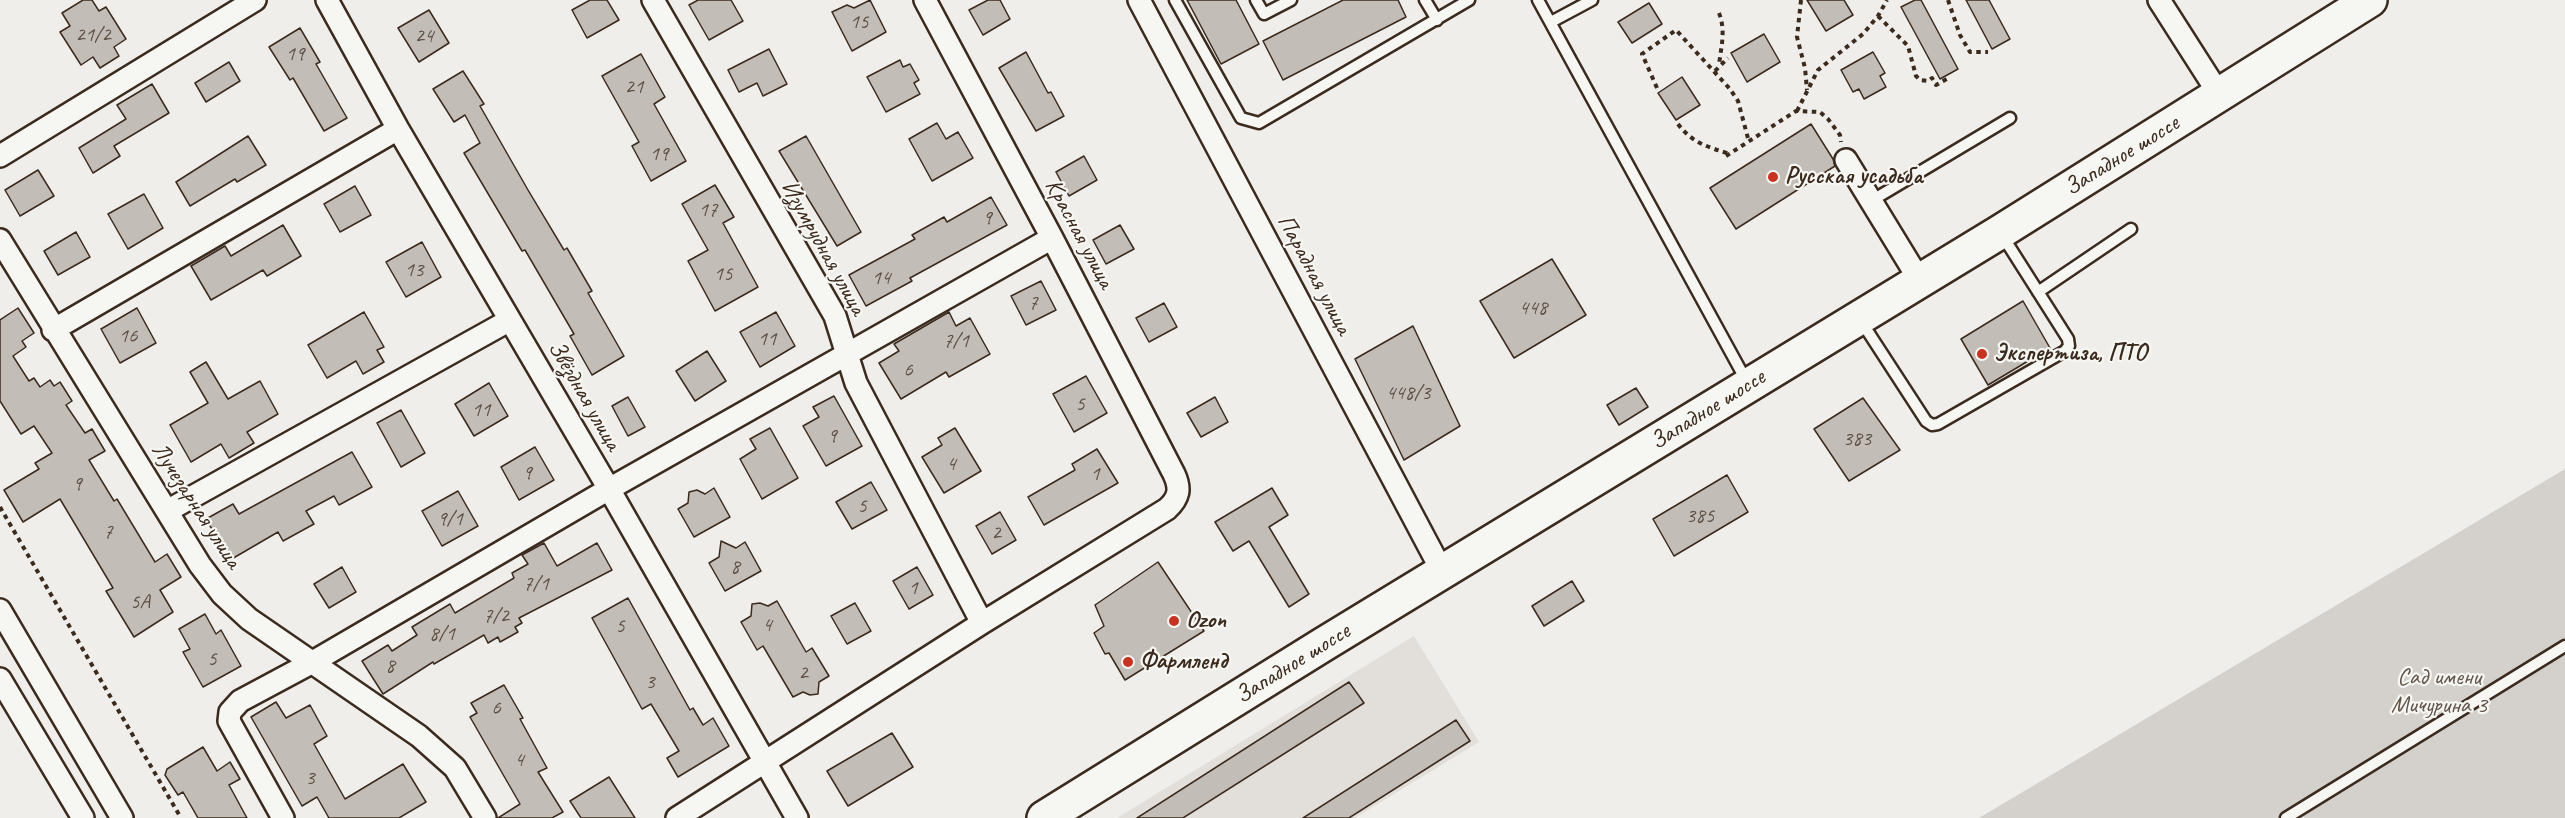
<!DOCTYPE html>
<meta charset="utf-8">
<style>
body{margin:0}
canvas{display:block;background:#efeeea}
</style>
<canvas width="2565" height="818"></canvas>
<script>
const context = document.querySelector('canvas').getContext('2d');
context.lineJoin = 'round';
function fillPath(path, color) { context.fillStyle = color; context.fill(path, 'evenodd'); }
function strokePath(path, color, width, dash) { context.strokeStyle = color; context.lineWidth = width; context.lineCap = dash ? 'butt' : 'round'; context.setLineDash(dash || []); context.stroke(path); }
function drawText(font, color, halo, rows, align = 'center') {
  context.font = font + ' Caveat,sans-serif'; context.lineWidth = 4.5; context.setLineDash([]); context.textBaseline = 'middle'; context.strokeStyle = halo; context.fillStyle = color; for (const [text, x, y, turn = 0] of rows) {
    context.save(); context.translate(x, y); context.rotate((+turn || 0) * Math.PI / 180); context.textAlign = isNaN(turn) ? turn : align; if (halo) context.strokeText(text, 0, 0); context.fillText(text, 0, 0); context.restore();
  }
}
const built = new Path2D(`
 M 1414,636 L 1479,742 L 1355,818 L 1117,818 Z`);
const green = new Path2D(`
 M 2565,469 L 2565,818 L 1979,818 Z`);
const building = new Path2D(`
 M 83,0 L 92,0 L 99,11 L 106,7 L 126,39 L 114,47 L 119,56 L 100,68 L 93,57 L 81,65 L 60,32 L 70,26 L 62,13 Z
 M 590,0 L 607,0 L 619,20 L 587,38 L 572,10 Z
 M 698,0 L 731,0 L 743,21 L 709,40 L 689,5 Z
 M 870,0 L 886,32 L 852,51 L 832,12 L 847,5 L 854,8 Z
 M 988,0 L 1000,0 L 1010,19 L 983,35 L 969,10 Z
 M 1187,0 L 1236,0 L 1259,44 L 1221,64 Z
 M 1343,0 L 1398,0 L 1406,17 L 1283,80 L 1263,41 Z
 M 1807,0 L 1844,0 L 1853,15 L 1826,31 Z
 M 1915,0 L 1921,0 L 1958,69 L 1940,79 L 1901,7 Z
 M 1966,0 L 1989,0 L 2010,39 L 1992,49 Z
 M 1649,3 L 1662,24 L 1632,43 L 1618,22 Z
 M 429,10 L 449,43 L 419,62 L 398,28 Z
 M 300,28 L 320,62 L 316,64 L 347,118 L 324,131 L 293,78 L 290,80 L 269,47 Z
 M 1764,34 L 1780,62 L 1747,82 L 1731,53 Z
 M 769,49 L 787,84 L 763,96 L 757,83 L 739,92 L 728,70 Z
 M 1026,52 L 1048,93 L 1051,92 L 1064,116 L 1036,131 L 999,68 Z
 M 1873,52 L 1885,73 L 1880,76 L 1886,87 L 1864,99 L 1859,89 L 1853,92 L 1841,70 Z
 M 641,54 L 665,97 L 654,104 L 686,161 L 651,181 L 632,146 L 639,142 L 602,76 Z
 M 900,60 L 903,67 L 910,64 L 919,80 L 914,83 L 920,94 L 886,112 L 867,77 Z
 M 229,62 L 240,81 L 206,102 L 195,83 Z
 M 463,71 L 484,104 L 480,106 L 528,190 L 564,250 L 567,248 L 592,291 L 588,293 L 624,356 L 592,375 L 570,336 L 574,334 L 525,250 L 522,251 L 464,153 L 480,143 L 465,115 L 454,122 L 433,89 Z
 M 1682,77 L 1700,105 L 1676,120 L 1658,93 Z
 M 152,84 L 169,113 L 114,146 L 120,156 L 93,173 L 79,148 L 126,119 L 117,105 Z
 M 937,123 L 946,139 L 958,132 L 973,158 L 932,181 L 909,139 Z
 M 1811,124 L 1833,159 L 1835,166 L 1736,229 L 1710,188 Z
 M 248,136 L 266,165 L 237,182 L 235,179 L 190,206 L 176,182 Z
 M 806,136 L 861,232 L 837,246 L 779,151 Z
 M 1084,156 L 1097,180 L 1069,196 L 1056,172 Z
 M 38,170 L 54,196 L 20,216 L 5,190 Z
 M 715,185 L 734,217 L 723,223 L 758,287 L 715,311 L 688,261 L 708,250 L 682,204 Z
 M 355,186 L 371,215 L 340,232 L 324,204 Z
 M 144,194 L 163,228 L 128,249 L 108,214 Z
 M 991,197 L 1007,225 L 910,278 L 912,281 L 866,306 L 849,275 L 915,239 L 912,235 L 944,217 L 947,222 Z
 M 283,225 L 301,256 L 267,276 L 263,270 L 211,300 L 191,266 L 225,246 L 231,256 Z
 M 1120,225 L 1134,249 L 1106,264 L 1093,240 Z
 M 76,232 L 90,257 L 58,275 L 44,251 Z
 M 422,242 L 441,277 L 406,297 L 386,262 Z
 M 1552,259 L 1586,315 L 1514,358 L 1480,301 Z
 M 1041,281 L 1056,310 L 1026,325 L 1011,296 Z
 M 2023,301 L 2050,348 L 1988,385 L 1961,339 Z
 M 1164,303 L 1177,327 L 1149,342 L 1136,318 Z
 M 18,308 L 34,333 L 22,341 L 26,347 L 13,356 L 29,381 L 34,378 L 40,387 L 50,380 L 54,386 L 60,382 L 72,401 L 66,405 L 85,433 L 92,429 L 105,451 L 89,460 L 114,501 L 117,499 L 155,562 L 167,554 L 181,577 L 160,590 L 173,612 L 134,637 L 106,591 L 113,588 L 60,499 L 23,522 L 4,490 L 39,469 L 35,463 L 52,453 L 34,426 L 21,434 L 0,401 L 0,320 Z
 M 137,308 L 156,343 L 120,363 L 101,329 Z
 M 364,312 L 384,347 L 377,350 L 384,362 L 363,374 L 356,361 L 327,378 L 308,345 Z
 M 776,312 L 795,346 L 760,367 L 740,332 Z
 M 949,312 L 956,326 L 970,318 L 990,354 L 949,377 L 946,372 L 901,399 L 879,363 L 899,351 L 894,344 Z
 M 1413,326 L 1460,426 L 1404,460 L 1355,359 Z
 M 707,351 L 726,381 L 695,401 L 676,371 Z
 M 206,362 L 228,399 L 260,381 L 278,414 L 247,432 L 254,443 L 229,458 L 221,444 L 191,462 L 170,425 L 208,403 L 190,372 Z
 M 1086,376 L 1107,413 L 1074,432 L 1053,394 Z
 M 489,383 L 508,416 L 474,436 L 455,404 Z
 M 1636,388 L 1648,407 L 1619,425 L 1607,405 Z
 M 834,396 L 862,446 L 826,466 L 803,426 L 819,417 L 813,407 Z
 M 628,397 L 645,427 L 628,436 L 612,406 Z
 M 1215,397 L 1228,422 L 1201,437 L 1187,413 Z
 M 1863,398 L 1900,450 L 1849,481 L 1814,429 Z
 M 401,410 L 425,453 L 401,467 L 377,423 Z
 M 770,428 L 798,478 L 762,499 L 740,459 L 756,449 L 750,439 Z
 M 955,428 L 981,471 L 944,493 L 922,457 L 942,445 L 938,438 Z
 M 535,447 L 554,480 L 519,500 L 501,467 Z
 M 1097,449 L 1118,483 L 1044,525 L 1028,497 L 1075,470 L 1072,464 Z
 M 352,452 L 372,487 L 339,505 L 334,496 L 306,511 L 314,524 L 283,541 L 278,532 L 230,560 L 206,519 L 233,504 L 239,514 Z
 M 1727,475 L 1748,512 L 1674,556 L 1653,519 Z
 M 871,482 L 887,510 L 852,529 L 836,502 Z
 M 714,488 L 730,517 L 694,537 L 678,509 L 688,503 L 689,492 L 697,490 L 705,494 Z
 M 1272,488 L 1288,515 L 1269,527 L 1309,594 L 1289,607 L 1249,541 L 1233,551 L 1215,522 Z
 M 458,491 L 478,526 L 442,546 L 422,511 Z
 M 1000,512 L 1016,540 L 992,554 L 976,526 Z
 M 721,541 L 736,548 L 745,542 L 761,571 L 725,591 L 709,563 L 719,557 Z
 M 544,543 L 557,566 L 597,543 L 612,570 L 519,618 L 522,623 L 515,627 L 518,632 L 500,642 L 498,637 L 488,643 L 484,635 L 434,664 L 433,662 L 383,694 L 362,661 L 388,645 L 392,651 L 417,635 L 412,627 L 450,604 L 455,613 L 514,578 L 512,573 L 528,564 L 522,555 Z
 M 1158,562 L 1204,631 L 1125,680 L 1109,653 L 1105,654 L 1094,633 L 1104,626 L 1095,605 Z
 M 342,567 L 356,592 L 329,608 L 314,584 Z
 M 917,567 L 933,595 L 909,609 L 893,581 Z
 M 1572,581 L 1584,601 L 1544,626 L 1532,606 Z
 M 628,598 L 690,710 L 693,708 L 703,725 L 713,718 L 729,746 L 678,777 L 667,758 L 679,751 L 651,704 L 642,709 L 592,618 Z
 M 777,601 L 806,652 L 812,648 L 829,676 L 819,682 L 818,694 L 810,695 L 803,692 L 793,697 L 763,646 L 757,650 L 741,622 L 751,616 L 752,604 L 760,603 L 768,606 Z
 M 855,603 L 871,631 L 847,644 L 831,616 Z
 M 205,614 L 216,634 L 221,630 L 241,666 L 203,687 L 183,652 L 190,649 L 179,629 Z
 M 1349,682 L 1364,703 L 1183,818 L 1137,818 Z
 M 504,685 L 523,718 L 520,719 L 547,768 L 538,772 L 563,812 L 552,818 L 498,818 L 520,804 L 470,717 L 477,713 L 471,703 Z
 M 276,702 L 286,718 L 310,705 L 327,736 L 314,744 L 345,799 L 403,764 L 426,802 L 399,818 L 329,818 L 317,797 L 302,806 L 251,717 Z
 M 1456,720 L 1470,741 L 1349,818 L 1303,818 Z
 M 892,733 L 913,767 L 848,806 L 827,771 Z
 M 203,747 L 217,771 L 230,762 L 240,779 L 229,785 L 247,818 L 198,818 L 183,792 L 178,795 L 165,775 L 167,769 Z
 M 609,777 L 635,818 L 581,818 L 570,801 Z`);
const path = new Path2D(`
 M 1801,0 L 1797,37 L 1805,68 L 1807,90
 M 1948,0 L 1960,35 L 1970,52 L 1988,52
 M 1719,13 C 1726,31 1721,47 1719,65
 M 1878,16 L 1908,46 L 1916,76 L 1920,80 L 1928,81 L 1932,78 L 1936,85 L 1950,77
 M 1715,71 L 1728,58
 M 1657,88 L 1642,54 L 1676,30 L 1730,89 L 1738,101 L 1749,142
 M 1797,111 L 1818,70 L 1863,34 L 1878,16 L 1887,0
 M 1678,124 C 1692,143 1708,147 1730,154
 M 1726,156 L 1796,111 L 1820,112 L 1828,119 L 1840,135 L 1841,142
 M 0,507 L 181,818`);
const lane = new Path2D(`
 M 1175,0 L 1241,118 L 1259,123 L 1469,0
 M 1256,0 L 1264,14 L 1291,0
 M 1425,0 L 1437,20
 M 1538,0 L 1747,382
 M 1551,22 L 1592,0
 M 1871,201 L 2010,118
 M 2038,292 L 2131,229
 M 1861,321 L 1926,421 L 1932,425 L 1938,424 L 2065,351 L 2069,346 L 2068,339 L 2002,235
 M 2286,818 L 2565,646`);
const street = new Path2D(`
 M 327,0 L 398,129 L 609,489 L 797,818
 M 653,0 L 835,316 L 856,383 L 982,623
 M 1139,0 L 1443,573
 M 2159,0 L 2219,94
 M 0,156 L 255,0
 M 1846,160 L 1920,281
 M 0,240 L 200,565 L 222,594 L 249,619 L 419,736 L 455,768 L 485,818
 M 53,330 L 398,129
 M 167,511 L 510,320
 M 0,610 L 122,818
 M 0,679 L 83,818
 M 283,818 L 229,721 L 230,712 L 240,701 L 311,663 L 609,489 L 1052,238
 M 677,818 L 982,623 L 1167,509 C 1179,498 1181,489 1174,474 L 1052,238 L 925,0`);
const primary = new Path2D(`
 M 1044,818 L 1324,644 L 2000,232 L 2370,0`);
const markers = [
 [1773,177,6,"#c8321e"],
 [1982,354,6,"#c8321e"],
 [1174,621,6,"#c8321e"],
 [1128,662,6,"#c8321e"]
];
const numberNames = [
 ["15",859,22],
 ["21/2",93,35],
 ["24",424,36],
 ["19",295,54],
 ["21",634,87],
 ["19",659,154],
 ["17",708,210],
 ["9",987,218],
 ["13",414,270],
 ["15",723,274],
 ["14",881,278],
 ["7",1033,303],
 ["448",1533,308],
 ["16",128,336],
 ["11",767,339],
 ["7/1",956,341],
 ["6",908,370],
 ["448/3",1408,393],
 ["5",1080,404],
 ["11",481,410],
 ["9",832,436],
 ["383",1857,439],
 ["4",951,464],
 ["9",527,473],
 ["1",1095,474],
 ["9",77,484],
 ["5",862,506],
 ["385",1700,516],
 ["9/1",450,519],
 ["7",108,532],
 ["2",996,533],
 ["8",735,567],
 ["7/1",536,584],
 ["1",913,588],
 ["5А",140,602],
 ["7/2",496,616],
 ["4",767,625],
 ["5",620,626],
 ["8/1",442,634],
 ["5",212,659],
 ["8",390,666],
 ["2",803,673],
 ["3",650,682],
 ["6",496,708],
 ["4",519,760],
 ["3",310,778]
];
const streetNames = [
 ["Западное шоссе",2122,156,-32],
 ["Красная улица",1079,234,62],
 ["Изумрудная улица",823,248,61],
 ["Парадная улица",1314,275,62],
 ["Звёздная улица",584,396,60],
 ["Западное шоссе",1708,410,-32],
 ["Лучезарная улица",196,506,57],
 ["Западное шоссе",1293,664,-32]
];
const poiNames = [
 ["Русская усадьба",1785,177],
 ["Экспертиза, ПТО",1994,354],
 ["Ozon",1186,621],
 ["Фармленд",1140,662]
];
const parkNames = [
 ["Сад имени",2439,678],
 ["Мичурина 3",2439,706]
];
fillPath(built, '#e2dfdb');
fillPath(green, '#d4d1cc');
fillPath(building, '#c2bdb7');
strokePath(building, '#3b2a1e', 1.5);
strokePath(lane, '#3b2a1e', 15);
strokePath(street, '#3b2a1e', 26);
strokePath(primary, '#3b2a1e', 38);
strokePath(path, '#3b2a1e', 4, [4.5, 4.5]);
strokePath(lane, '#f6f6f2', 10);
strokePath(street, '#f6f6f2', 21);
strokePath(primary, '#f6f6f2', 33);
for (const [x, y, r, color] of markers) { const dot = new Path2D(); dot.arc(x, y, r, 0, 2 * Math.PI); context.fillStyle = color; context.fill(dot); strokePath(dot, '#f6f6f2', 2); }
drawText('21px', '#5d4f44', null, numberNames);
drawText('24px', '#3b2a1e', '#f6f6f2', streetNames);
drawText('bold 24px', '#3b2a1e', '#f6f6f2', poiNames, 'left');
drawText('24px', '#61544a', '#f6f6f2', parkNames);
</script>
